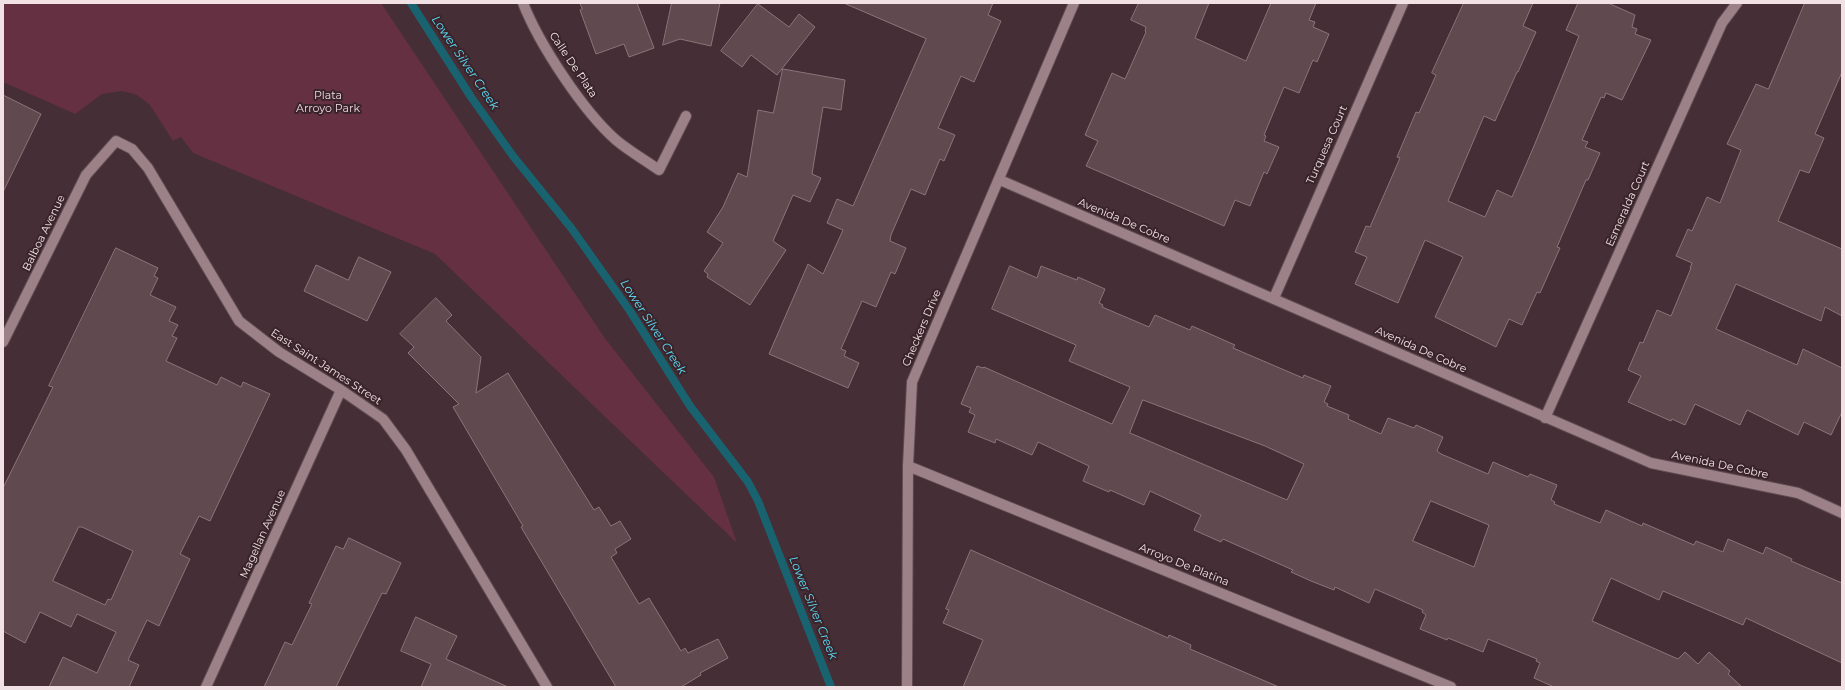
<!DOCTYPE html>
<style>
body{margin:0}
#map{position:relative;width:1845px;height:690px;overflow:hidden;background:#452e35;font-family:Montserrat,sans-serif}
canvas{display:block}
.frame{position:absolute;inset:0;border:4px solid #f1e1e5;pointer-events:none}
</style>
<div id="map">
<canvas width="1845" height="690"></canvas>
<div class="frame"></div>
</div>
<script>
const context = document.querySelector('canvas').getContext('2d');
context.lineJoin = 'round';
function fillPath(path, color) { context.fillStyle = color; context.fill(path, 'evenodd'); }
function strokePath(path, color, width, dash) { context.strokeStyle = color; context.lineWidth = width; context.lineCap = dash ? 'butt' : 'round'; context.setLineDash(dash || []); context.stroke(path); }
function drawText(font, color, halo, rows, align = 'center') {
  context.font = font + ' Montserrat,sans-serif'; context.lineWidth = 4; context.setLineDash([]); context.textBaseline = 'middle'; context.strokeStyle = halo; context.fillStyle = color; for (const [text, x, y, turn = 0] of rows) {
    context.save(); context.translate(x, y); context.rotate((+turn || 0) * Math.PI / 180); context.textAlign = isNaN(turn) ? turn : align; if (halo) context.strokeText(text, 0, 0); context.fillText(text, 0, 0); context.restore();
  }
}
const green = new Path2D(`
 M 3,3 L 381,3 L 604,337 L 714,477 L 737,543 L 435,254 L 193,153 L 181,137 L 173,141 L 150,105 L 137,95 L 122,91 L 102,94 L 75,114 L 3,82 Z`);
const stream = new Path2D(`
 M 411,3 L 471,97 L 513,156 L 572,229 L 630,311 L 690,406 L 748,482 L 758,501 L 831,687`);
const building = new Path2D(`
 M 580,3 L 637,3 L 654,48 L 629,57 L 624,44 L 596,54 L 580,10 L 582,9 Z
 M 672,3 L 720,3 L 711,46 L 680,39 L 663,45 Z
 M 844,3 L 993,3 L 988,15 L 1001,21 L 974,82 L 961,76 L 938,128 L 955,135 L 944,161 L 940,159 L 925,195 L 911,189 L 891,235 L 890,241 L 906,248 L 895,274 L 891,272 L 876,307 L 862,301 L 841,349 L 846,351 L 844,356 L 859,363 L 848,388 L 769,354 L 808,264 L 823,274 L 843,230 L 827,223 L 837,199 L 853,206 L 926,39 Z
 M 1139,3 L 1209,3 L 1195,38 L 1246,61 L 1271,3 L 1316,3 L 1309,20 L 1315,22 L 1313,27 L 1329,34 L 1317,62 L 1313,60 L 1299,93 L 1284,87 L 1264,135 L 1266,136 L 1264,141 L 1279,147 L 1267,174 L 1264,172 L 1250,206 L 1235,200 L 1224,226 L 1086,166 L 1098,141 L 1085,135 L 1112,73 L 1125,79 L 1146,32 L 1145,31 L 1146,27 L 1131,20 Z
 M 1464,3 L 1533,3 L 1523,26 L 1536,32 L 1518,72 L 1517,72 L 1495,121 L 1484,116 L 1448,201 L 1485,217 L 1497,190 L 1512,197 L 1534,146 L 1579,36 L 1566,30 L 1578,3 L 1608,3 L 1635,15 L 1632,27 L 1637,29 L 1635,34 L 1651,40 L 1622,100 L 1606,93 L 1604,98 L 1601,97 L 1582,140 L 1588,142 L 1585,147 L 1600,153 L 1588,180 L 1586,180 L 1557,247 L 1560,248 L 1540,293 L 1537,292 L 1522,325 L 1509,319 L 1496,347 L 1435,317 L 1463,257 L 1425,240 L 1398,303 L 1355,284 L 1367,257 L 1355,252 L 1366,226 L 1370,227 L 1400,158 L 1397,157 L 1416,112 L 1419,113 L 1436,75 L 1432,73 Z
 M 1805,3 L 1842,3 L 1842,72 L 1815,134 L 1824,138 L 1809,173 L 1800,170 L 1778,221 L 1842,249 L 1842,316 L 1825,307 L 1821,321 L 1736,284 L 1716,329 L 1797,365 L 1803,349 L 1842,368 L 1842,412 L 1831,435 L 1804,422 L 1798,435 L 1747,410 L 1740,425 L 1695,404 L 1685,425 L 1672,419 L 1671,421 L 1628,402 L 1641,376 L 1628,370 L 1640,342 L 1643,343 L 1657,310 L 1671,316 L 1691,268 L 1690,268 L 1692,263 L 1676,256 L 1688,229 L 1692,231 L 1707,197 L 1720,203 L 1741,150 L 1727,144 L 1756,84 L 1768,89 Z
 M 758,4 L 789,27 L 799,14 L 815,27 L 777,75 L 751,55 L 742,67 L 721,51 Z
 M 783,69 L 845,80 L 841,110 L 823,107 L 812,174 L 821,178 L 810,202 L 793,195 L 773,241 L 786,250 L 750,305 L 707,277 L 708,274 L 704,271 L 723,243 L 707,232 L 723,207 L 738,173 L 747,177 L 758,110 L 773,113 Z
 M 3,95 L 41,114 L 3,192 Z
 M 116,248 L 158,268 L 154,276 L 158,278 L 150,295 L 176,307 L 169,321 L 178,325 L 172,336 L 177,338 L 166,361 L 217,385 L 221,377 L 241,387 L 243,382 L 270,394 L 210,521 L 199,516 L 180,554 L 190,559 L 159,626 L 147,620 L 128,660 L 139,665 L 129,687 L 49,687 L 63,657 L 97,673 L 116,632 L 77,614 L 71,627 L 40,612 L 25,643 L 3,631 L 3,488 L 53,387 L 49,386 ZM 79,527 L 82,527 L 133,551 L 111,600 L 108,599 L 105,605 L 53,581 Z
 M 359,257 L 391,272 L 367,321 L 304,291 L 316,265 L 348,280 Z
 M 1010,266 L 1037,278 L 1041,266 L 1077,280 L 1078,277 L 1105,289 L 1099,303 L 1103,305 L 1102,307 L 1149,327 L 1155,315 L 1190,330 L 1192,326 L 1235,345 L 1233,348 L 1303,378 L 1304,375 L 1331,386 L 1324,402 L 1328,404 L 1327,406 L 1349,415 L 1348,419 L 1381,434 L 1388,418 L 1414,428 L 1416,425 L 1443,437 L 1437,451 L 1441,454 L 1488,474 L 1493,462 L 1528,477 L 1530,474 L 1557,485 L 1551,500 L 1555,502 L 1554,504 L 1600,523 L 1606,510 L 1642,526 L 1643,523 L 1694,545 L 1696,541 L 1723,552 L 1728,539 L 1763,554 L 1766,547 L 1792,559 L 1791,561 L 1842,583 L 1842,663 L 1746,618 L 1743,625 L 1663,591 L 1659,600 L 1611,578 L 1592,621 L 1678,659 L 1685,652 L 1698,664 L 1709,652 L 1730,671 L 1728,674 L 1742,687 L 1554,687 L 1534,678 L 1540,663 L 1536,661 L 1537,659 L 1488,639 L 1483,652 L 1448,638 L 1447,640 L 1420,629 L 1426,615 L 1422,612 L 1423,610 L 1375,589 L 1369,603 L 1335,587 L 1334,590 L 1311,581 L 1291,572 L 1293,570 L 1223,539 L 1221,542 L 1194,530 L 1201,515 L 1150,491 L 1144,505 L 1110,490 L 1109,492 L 1083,481 L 1089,466 L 1038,442 L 1032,455 L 996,439 L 995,443 L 968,432 L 975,415 L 969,412 L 971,408 L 961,404 L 977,366 L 983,368 L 984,367 L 1112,424 L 1130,387 L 1069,361 L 1076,345 L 992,309 ZM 1143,400 L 1265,446 L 1304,464 L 1287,500 L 1130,433 ZM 1431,501 L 1489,525 L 1474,567 L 1413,541 Z
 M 436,298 L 452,315 L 446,321 L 481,357 L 476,393 L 508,373 L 594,510 L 599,507 L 611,526 L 620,521 L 631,539 L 615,549 L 617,553 L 611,557 L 639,604 L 649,598 L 681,651 L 685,648 L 688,653 L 718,639 L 728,658 L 700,673 L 701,675 L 681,687 L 616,687 L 521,527 L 523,526 L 453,407 L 459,404 L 408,353 L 414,347 L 400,334 Z
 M 349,538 L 401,563 L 386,594 L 382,593 L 336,687 L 264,687 L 285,642 L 292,645 L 312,604 L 309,603 L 336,546 L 343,549 Z
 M 971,550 L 1168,638 L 1169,635 L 1191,645 L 1190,649 L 1279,687 L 963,687 L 983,640 L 943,623 L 949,610 L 946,609 Z
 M 416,617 L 457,636 L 446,659 L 508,687 L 421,687 L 431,664 L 401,651 Z`);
const minor = new Path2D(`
 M 523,3 C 539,44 583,111 616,140 C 629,151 645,160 659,170 L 686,116
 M 1000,180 L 1651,463 L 1798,493 L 1842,513
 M 1274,298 L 1403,3
 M 3,342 L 86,175 L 116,141 L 132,149 L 148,168 L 239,321 L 279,352 L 341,390 L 383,419 L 406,450 L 547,687
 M 1545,418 L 1722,23 L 1737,3
 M 908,466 L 1451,687
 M 206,687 L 341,390
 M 907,687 L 908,466 L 912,382 L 1074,3`);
const streetNames = [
 ["Calle De Plata",573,65,56],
 ["Turquesa Court",1327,145,-66],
 ["Esmeralda Court",1628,204,-66],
 ["Avenida De Cobre",1124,221,23],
 ["Balboa Avenue",44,233,-64],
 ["Checkers Drive",922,328,-67],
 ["Avenida De Cobre",1421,350,24],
 ["East Saint James Street",326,367,33],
 ["Avenida De Cobre",1720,465,12],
 ["Magellan Avenue",263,534,-66],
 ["Arroyo De Platina",1184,565,22]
];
const parkNames = [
 ["Plata",328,96],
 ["Arroyo Park",328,109]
];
const waterNames = [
 ["Lower Silver Creek",465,63,56],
 ["Lower Silver Creek",653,327,57],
 ["Lower Silver Creek",813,608,68]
];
fillPath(green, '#643042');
strokePath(stream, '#196371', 8);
fillPath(building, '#614950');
strokePath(building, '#8e737a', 1);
strokePath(minor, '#5e4b51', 12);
strokePath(minor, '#9c8188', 10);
drawText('11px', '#f1e1e5', '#3a242b', streetNames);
drawText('11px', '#f1d7de', '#3a242b', parkNames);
drawText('italic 12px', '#5adffa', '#3a242b', waterNames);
</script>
